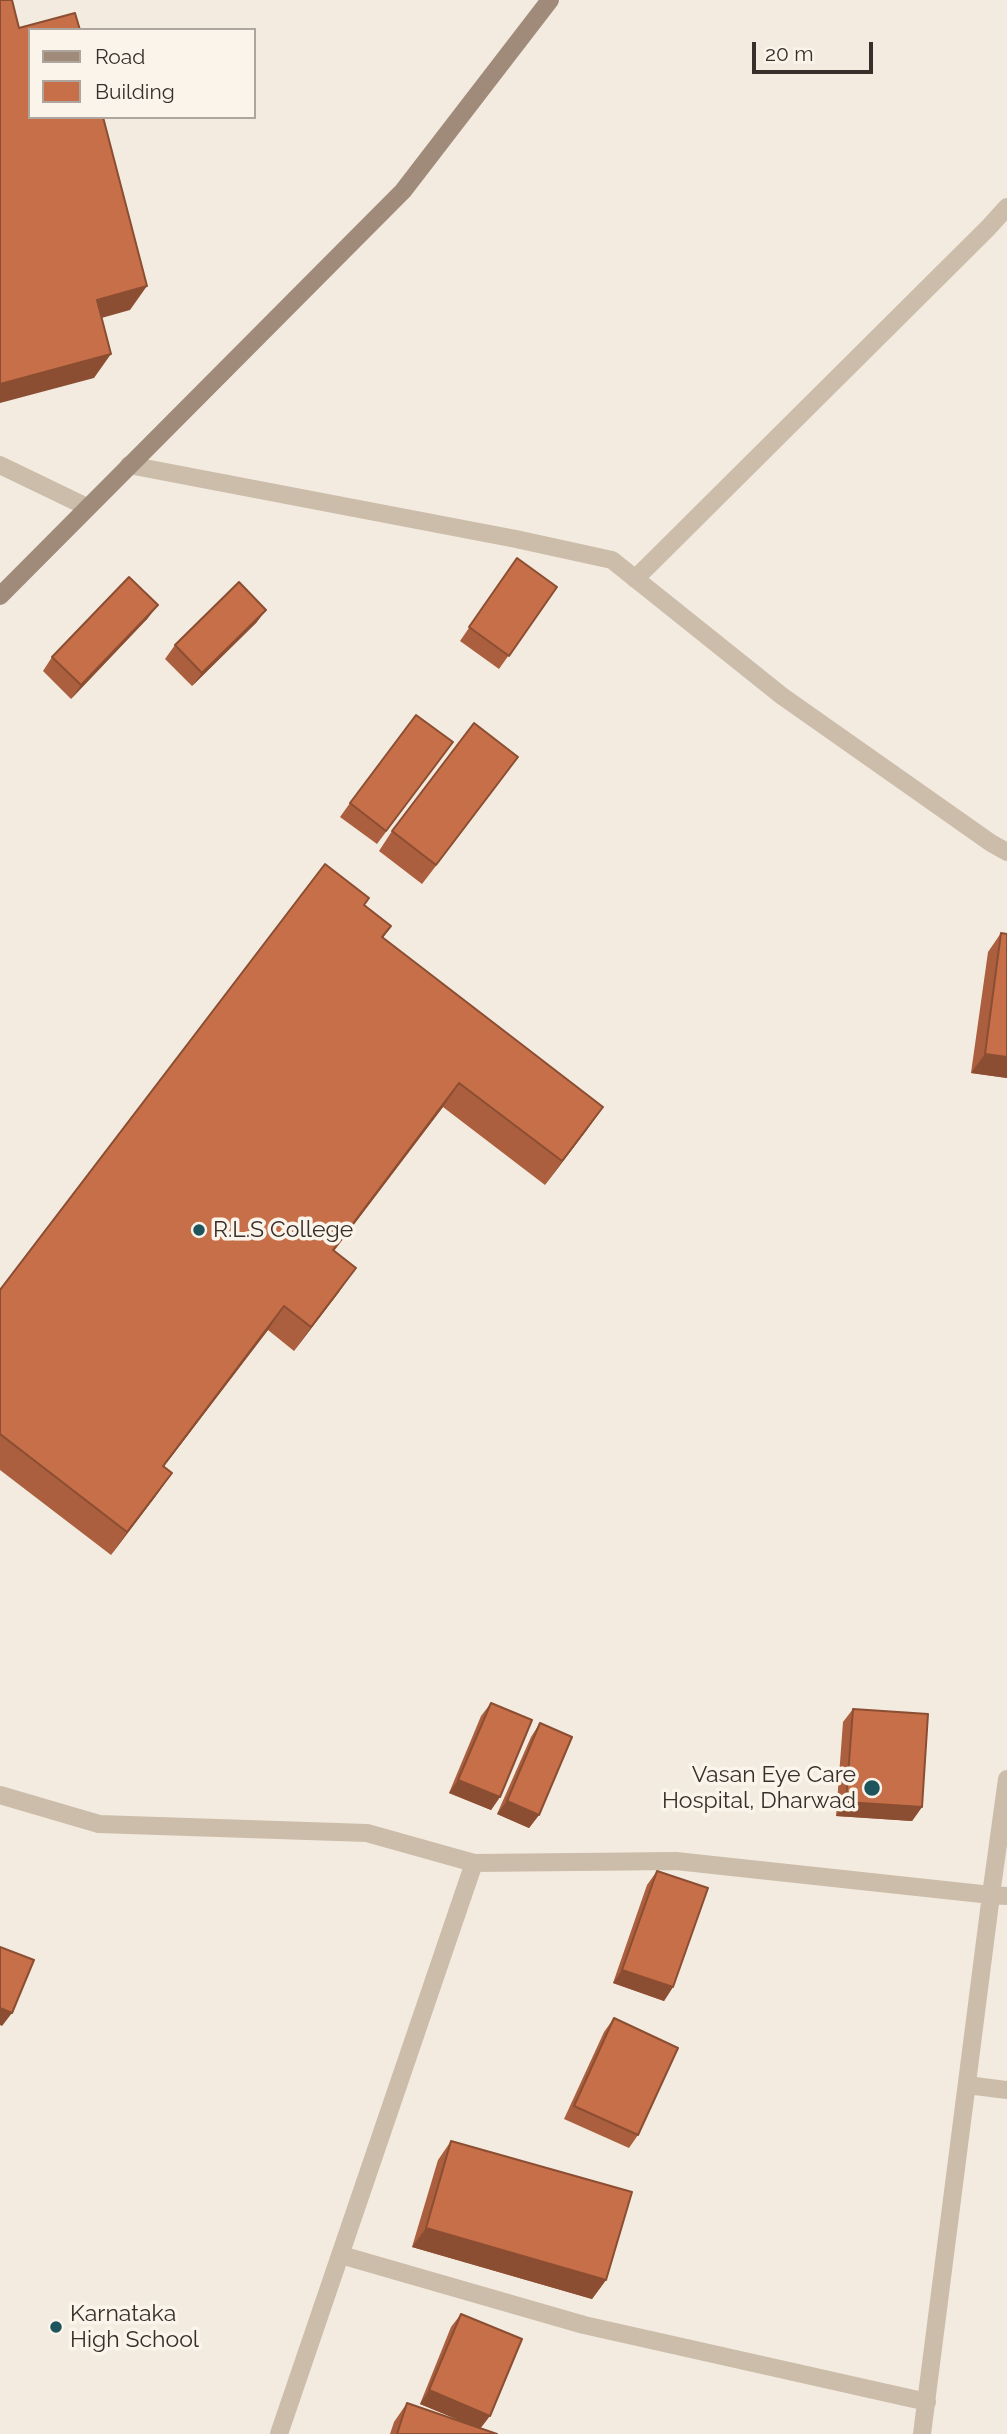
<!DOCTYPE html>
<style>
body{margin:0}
#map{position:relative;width:1007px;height:2434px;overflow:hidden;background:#f3ebdf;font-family:Raleway,sans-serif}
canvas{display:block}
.legend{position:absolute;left:28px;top:28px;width:228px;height:91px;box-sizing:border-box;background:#faf4eb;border:2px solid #ada59e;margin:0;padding:9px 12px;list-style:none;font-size:21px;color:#392f2a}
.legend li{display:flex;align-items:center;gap:14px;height:35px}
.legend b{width:35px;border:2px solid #ada59e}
.scale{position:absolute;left:752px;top:42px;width:121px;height:32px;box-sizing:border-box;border:4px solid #392f2a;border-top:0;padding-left:9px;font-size:21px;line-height:24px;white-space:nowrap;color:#392f2a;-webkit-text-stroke:5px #faf4eb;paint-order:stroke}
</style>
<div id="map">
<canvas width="1007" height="2434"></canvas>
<ul class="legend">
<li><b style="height:9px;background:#a08b7b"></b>Road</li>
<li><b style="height:19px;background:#c76f48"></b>Building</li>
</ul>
<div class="scale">20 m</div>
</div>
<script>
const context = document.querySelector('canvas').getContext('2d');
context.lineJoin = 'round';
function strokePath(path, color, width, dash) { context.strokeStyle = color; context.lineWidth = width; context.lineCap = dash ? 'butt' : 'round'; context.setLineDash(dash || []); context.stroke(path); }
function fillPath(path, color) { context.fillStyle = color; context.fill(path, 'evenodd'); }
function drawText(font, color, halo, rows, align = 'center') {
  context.font = font + ' Raleway,sans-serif'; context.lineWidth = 7; context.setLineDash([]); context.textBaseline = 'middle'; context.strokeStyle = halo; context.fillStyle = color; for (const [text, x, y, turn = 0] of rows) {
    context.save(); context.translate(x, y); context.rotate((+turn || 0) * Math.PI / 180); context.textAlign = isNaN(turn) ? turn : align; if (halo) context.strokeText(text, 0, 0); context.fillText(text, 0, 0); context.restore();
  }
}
const street = new Path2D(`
 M 0,465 L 87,507
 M 129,465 L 516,539 L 612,560 L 782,696 L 991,843 L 1007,852
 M 635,579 L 988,228 L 1007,207
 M 1007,1779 L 991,1895 L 1007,1896
 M 0,1795 L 99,1824 L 367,1833 L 474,1863 L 676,1861 L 991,1895 L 922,2434
 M 967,2085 L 1007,2090
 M 341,2255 L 584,2325 L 927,2402
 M 279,2434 L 474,1863`);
const secondary = new Path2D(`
 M 0,596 L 403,191 L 550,0`);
const wall = new Path2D(`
 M 517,558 L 557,587 L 499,669 L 460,641 Z
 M 266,610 L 256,623 L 192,686 L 165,659 L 175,645 Z
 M 148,618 L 71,699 L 43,671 L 52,657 Z
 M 453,742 L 377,844 L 340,817 L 350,803 Z
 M 518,757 L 422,884 L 379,851 L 392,831 Z
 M 364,905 L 391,926 L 383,938 L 603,1107 L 586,1131 L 545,1185 L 443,1107 L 334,1251 L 339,1292 L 294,1351 L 268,1330 L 164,1466 L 172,1473 L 155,1497 L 111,1555 L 0,1470 L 0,1290 Z
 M 1001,933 L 1007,934 L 1007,1078 L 971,1073 L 988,952 Z
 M 491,1703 L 500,1797 L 491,1810 L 449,1793 L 481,1716 Z
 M 853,1709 L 922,1807 L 912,1821 L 836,1816 L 843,1722 Z
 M 540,1723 L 539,1815 L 529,1828 L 497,1814 L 531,1737 Z
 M 657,1871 L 673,1987 L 664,2001 L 613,1983 L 647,1885 Z
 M 614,2018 L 638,2135 L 629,2148 L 564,2119 L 604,2032 Z
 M 451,2141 L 606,2280 L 592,2299 L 412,2247 L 438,2160 Z
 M 461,2314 L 481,2428 L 497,2434 L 390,2434 L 394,2422 L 407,2403 L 469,2424 L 420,2404 L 451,2327 Z`);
const shadedWall = new Path2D(`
 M 147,286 L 130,310 L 80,324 L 97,300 Z
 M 111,354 L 94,378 L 0,403 L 0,384 Z
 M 158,605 L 148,618 L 71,699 L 81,685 Z
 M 266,610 L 256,623 L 192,686 L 202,673 Z
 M 518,757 L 504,776 L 422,884 L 436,865 Z
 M 985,1054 L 1007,1057 L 1007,1078 L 971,1073 Z
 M 459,1083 L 443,1107 L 316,1274 L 333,1250 Z
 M 603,1107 L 586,1131 L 545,1185 L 562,1161 Z
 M 356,1268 L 339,1292 L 294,1351 L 311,1327 Z
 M 284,1306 L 268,1330 L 146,1490 L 163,1466 Z
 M 172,1473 L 155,1497 L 111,1555 L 127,1532 Z
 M 458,1780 L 500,1797 L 491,1810 L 449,1793 Z
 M 507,1801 L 539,1815 L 529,1828 L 497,1814 Z
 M 846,1802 L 922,1807 L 912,1821 L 836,1816 Z
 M 622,1970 L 673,1987 L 664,2001 L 613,1983 Z
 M 0,2008 L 12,2013 L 2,2026 L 0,2025 Z
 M 426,2228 L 606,2280 L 592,2299 L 412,2247 Z
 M 429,2390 L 490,2416 L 480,2429 L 420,2404 Z`);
const building = new Path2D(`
 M 0,0 L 12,0 L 19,28 L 75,13 L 80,30 L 30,30 L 30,117 L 103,117 L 147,286 L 97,300 L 111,354 L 0,384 Z
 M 517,558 L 557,587 L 509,656 L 469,627 Z
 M 129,577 L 158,605 L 81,685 L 52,657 Z
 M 239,582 L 266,610 L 202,673 L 175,645 Z
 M 416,715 L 453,742 L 386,831 L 350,803 Z
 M 474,723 L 518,757 L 436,865 L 392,831 Z
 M 325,864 L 369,898 L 364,905 L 391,926 L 382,937 L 603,1107 L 562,1161 L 459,1083 L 333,1250 L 356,1268 L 311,1327 L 284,1306 L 163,1466 L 172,1473 L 127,1532 L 0,1434 L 0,1290 Z
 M 1001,933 L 1007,934 L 1007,1057 L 985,1054 Z
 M 491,1703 L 532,1720 L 500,1797 L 458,1780 Z
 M 853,1709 L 928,1714 L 922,1807 L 846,1802 Z
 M 540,1723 L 572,1737 L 539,1815 L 507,1801 Z
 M 657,1871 L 708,1888 L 673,1987 L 622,1970 Z
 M 0,1947 L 34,1960 L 12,2013 L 0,2008 Z
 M 614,2018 L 678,2048 L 638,2135 L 574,2106 Z
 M 451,2141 L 632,2192 L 606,2280 L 426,2228 Z
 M 461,2314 L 522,2339 L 490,2416 L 429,2390 Z
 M 407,2403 L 497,2434 L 397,2434 Z`);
const markers = [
 [199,1230,7,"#1e545c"],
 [872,1788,9,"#1e545c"],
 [56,2327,7,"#1e545c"]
];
const poiNames = [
 ["R.L.S College",213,1230],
 ["Vasan Eye Care",856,1775,"right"],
 ["Hospital, Dharwad",856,1801,"right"],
 ["Karnataka",70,2314],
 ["High School",70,2340]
];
strokePath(street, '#ccbcaa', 18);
strokePath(secondary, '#a08b7b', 18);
fillPath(wall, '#ab5f3e');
fillPath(shadedWall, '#8b4e32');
fillPath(building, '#c76f48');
strokePath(building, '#8b4e32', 2);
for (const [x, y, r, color] of markers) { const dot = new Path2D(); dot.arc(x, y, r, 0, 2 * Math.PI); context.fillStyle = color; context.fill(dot); strokePath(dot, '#faf4eb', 2.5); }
drawText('23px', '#392f2a', '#faf4eb', poiNames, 'left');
</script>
